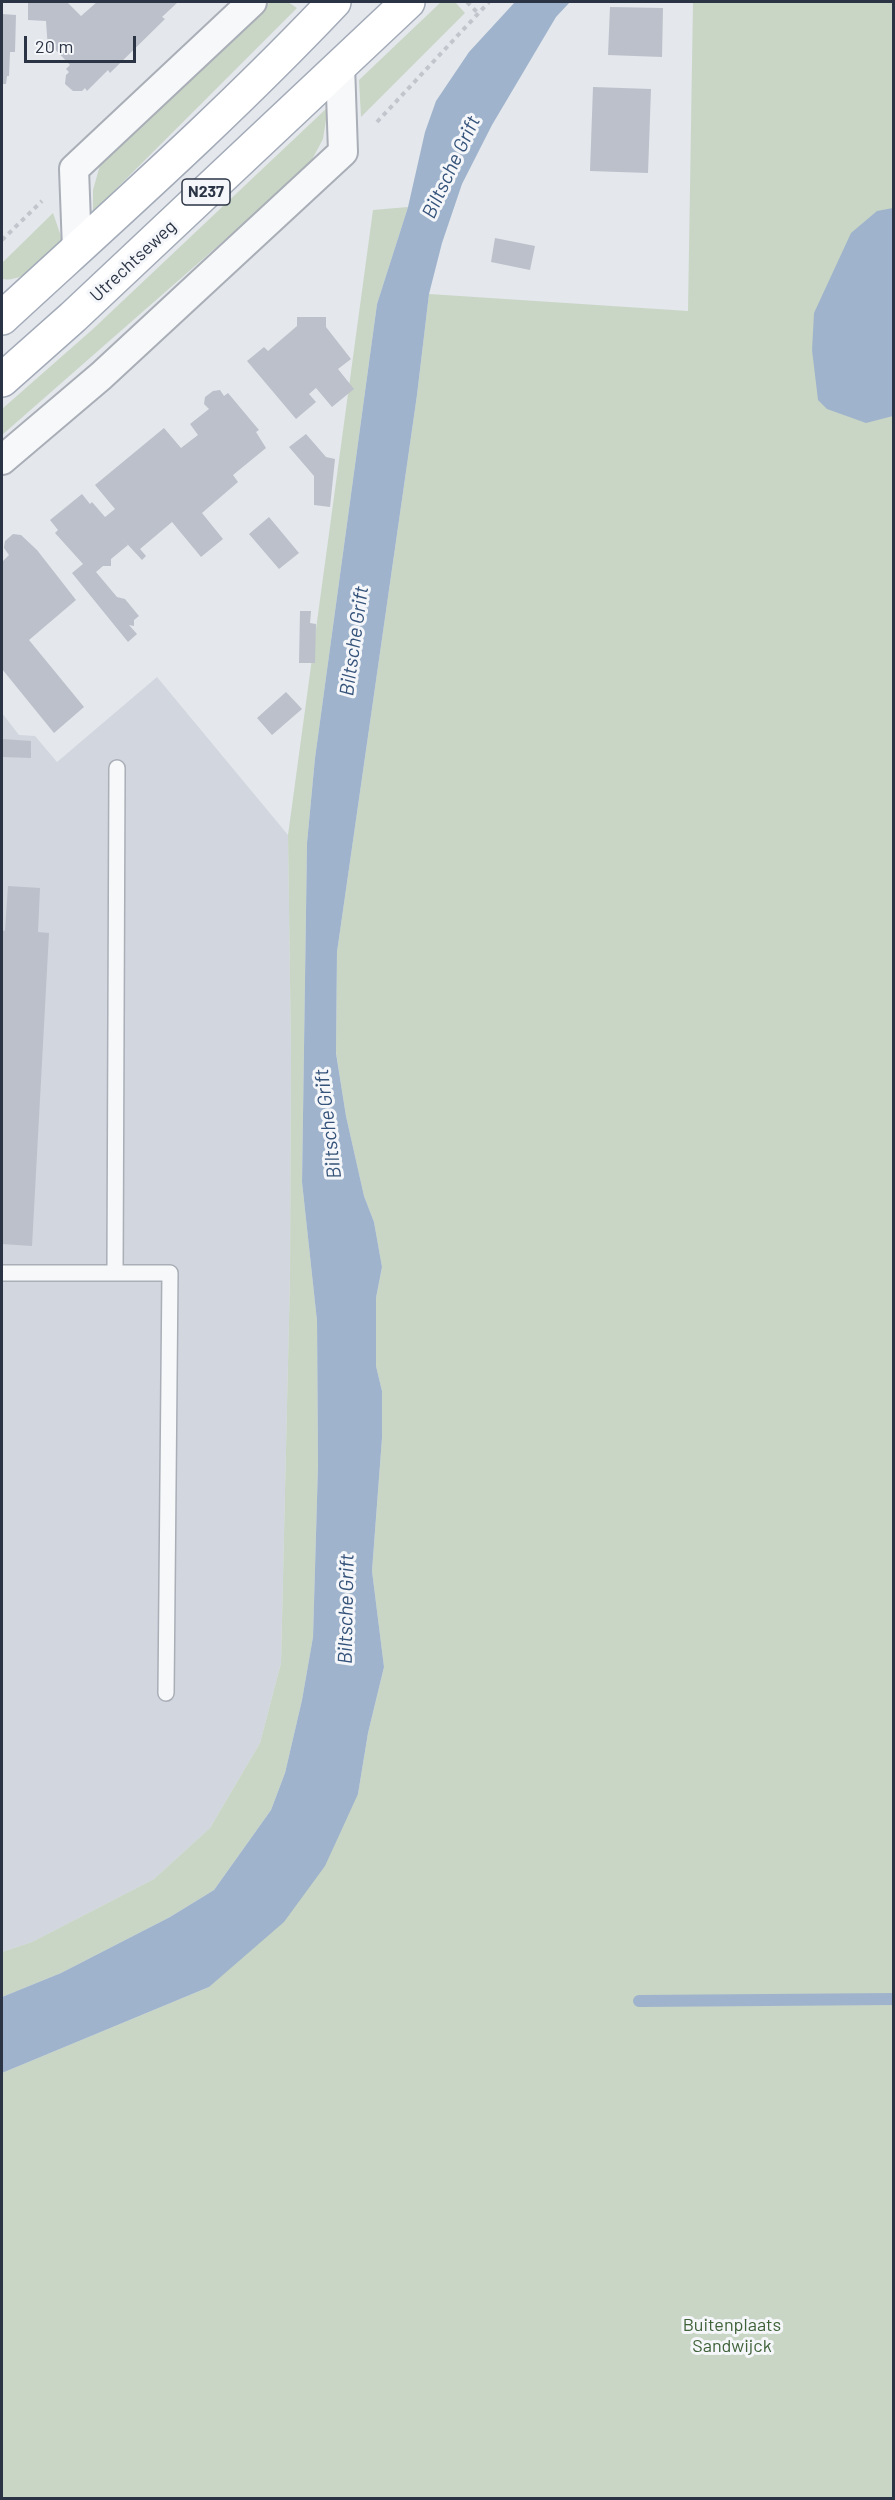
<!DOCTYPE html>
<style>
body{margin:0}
#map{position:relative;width:895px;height:2500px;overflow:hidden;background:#e4e7ec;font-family:Barlow,sans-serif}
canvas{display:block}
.frame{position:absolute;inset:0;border:3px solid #2b3445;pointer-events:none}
.scale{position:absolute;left:24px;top:36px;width:112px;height:27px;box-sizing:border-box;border:3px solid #2b3445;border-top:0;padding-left:8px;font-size:18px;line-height:21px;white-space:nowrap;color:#2b3445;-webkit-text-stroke:4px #f4f6f9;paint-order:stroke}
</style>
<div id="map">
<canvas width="895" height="2500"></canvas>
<div class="frame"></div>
<div class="scale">20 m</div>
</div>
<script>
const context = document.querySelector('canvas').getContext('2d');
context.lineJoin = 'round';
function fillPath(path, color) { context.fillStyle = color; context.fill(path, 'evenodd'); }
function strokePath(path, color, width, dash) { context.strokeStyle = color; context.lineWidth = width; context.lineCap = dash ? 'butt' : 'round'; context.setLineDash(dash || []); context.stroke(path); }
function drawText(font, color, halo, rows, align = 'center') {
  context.font = font + ' Barlow,sans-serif'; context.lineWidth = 6; context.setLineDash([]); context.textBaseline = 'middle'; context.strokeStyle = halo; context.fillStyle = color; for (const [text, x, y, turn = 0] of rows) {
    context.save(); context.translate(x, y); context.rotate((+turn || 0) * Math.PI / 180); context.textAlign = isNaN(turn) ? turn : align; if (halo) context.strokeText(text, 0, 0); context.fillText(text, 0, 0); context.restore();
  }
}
const built = new Path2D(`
 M 157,677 L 288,835 L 291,1055 L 290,1276 L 281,1663 L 260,1743 L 210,1828 L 154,1879 L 32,1942 L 2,1952 L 2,713 L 19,735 L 35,736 L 57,762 Z`);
const green = new Path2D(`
 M 270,2 L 288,2 L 297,8 L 93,212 L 93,190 L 100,165 Z
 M 441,2 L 455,2 L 465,13 L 361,117 L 359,80 Z
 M 693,2 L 893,2 L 893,2498 L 2,2498 L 2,2073 L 209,1987 L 358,1794 L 368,1733 L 384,1667 L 372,1571 L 382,1438 L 382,1391 L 376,1366 L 376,1298 L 382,1267 L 374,1222 L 364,1196 L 346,1116 L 336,1052 L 337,952 L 417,395 L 429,294 L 688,311 Z
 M 328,107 L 323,139 L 308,167 L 2,435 L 2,409 L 93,329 Z
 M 408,207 L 377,304 L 315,758 L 307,843 L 302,1182 L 317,1321 L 318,1465 L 313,1637 L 302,1700 L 285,1773 L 271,1810 L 214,1890 L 170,1917 L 61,1973 L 2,1997 L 2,1952 L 32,1942 L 154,1879 L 210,1828 L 260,1743 L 281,1663 L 290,1276 L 291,1055 L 288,835 L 373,210 Z
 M 53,213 L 63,242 C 46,257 26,283 2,279 L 2,263 Z`);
const water = new Path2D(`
 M 515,2 L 570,2 L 556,17 L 492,125 L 462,184 L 442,243 L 429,294 L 417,395 L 337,952 L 336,1053 L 346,1116 L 364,1196 L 374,1222 L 382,1267 L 376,1298 L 376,1366 L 382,1391 L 382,1438 L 372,1571 L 384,1667 L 368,1733 L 358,1794 L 325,1866 L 284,1922 L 209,1987 L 2,2073 L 2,1997 L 61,1973 L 170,1917 L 214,1890 L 271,1810 L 285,1773 L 302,1700 L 313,1637 L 318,1465 L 317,1321 L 302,1182 L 307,843 L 315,758 L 377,304 L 408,207 L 425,132 L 436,101 L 469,52 Z
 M 893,208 L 893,416 L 866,423 L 827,409 L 818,400 L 812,350 L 814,313 L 851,233 L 877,211 Z`);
const stream = new Path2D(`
 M 639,2001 L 894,1999`);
const building = new Path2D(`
 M 28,2 L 67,2 L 81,16 L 97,2 L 178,2 L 162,17 L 165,19 L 110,73 L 108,70 L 87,91 L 85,88 L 82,91 L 73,91 L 65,84 L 66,75 L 69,72 L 66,69 L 70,65 L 52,46 L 48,49 L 46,21 L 28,20 Z
 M 610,7 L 663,8 L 662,57 L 608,55 Z
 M 2,14 L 16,15 L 15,52 L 10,52 L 9,76 L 7,76 L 6,84 L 2,84 Z
 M 593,87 L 651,89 L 648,173 L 590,171 Z
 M 495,238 L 535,246 L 530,270 L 491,262 Z
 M 297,317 L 326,317 L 326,327 L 351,359 L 338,369 L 354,389 L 332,407 L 316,388 L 309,394 L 316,402 L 296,419 L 247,361 L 264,347 L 268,351 L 297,326 Z
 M 220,390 L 224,396 L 228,393 L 259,430 L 256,432 L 266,448 L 233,475 L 238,482 L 202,513 L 223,539 L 201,557 L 172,522 L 140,549 L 146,556 L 142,560 L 118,534 L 128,545 L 111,559 L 111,566 L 103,566 L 96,572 L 117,597 L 125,599 L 139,616 L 134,620 L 134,626 L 129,625 L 137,634 L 128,642 L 72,573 L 83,564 L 55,533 L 58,530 L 50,520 L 82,494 L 90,504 L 92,502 L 105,517 L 115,509 L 95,485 L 164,428 L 181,448 L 198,435 L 190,424 L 209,409 L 204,404 L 205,397 L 213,391 Z
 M 306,434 L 326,457 L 335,459 L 330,507 L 314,505 L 314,476 L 289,447 Z
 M 269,517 L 299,553 L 279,569 L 249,534 Z
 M 13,534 L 21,535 L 37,550 L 76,600 L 29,640 L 84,707 L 54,733 L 2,669 L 2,562 L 9,555 L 4,548 L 5,541 Z
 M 300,611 L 311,611 L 310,623 L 316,624 L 315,663 L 299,663 Z
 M 286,692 L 302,709 L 272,735 L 257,718 Z
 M 2,739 L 31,741 L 31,758 L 2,757 Z
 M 8,886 L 40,888 L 38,932 L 49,933 L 32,1246 L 2,1244 L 2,930 L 5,931 Z`);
const path = new Path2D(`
 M 467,2 L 478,13
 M 377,122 L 489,2
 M 2,240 L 42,201`);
const lane = new Path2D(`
 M 2,1273 L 170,1273 L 166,1693
 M 115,1273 L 117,768`);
const street = new Path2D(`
 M 77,249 L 74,169 L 252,2
 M 2,460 L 101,376 L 343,152 L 340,65`);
const primary = new Path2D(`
 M 2,318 C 115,214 229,113 334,2
 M 2,380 L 73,317 L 408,2`);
const shields = [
 [206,192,48]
];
const shieldNames = [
 ["N237",206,192]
];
const streetNames = [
 ["Utrechtseweg",133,261,-43]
];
const parkNames = [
 ["Buitenplaats",732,2325],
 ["Sandwijck",732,2346]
];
const waterNames = [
 ["Biltsche Grift",451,167,-65],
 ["Biltsche Grift",354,641,-82],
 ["Biltsche Grift",328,1124,-97],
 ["Biltsche Grift",346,1609,-89]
];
fillPath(built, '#d2d6de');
fillPath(green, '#c9d6c5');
fillPath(water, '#9fb4cc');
strokePath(stream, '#9fb4cc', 12);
fillPath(building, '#bbc0ca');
strokePath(lane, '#a9aeb7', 18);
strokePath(street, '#a9aeb7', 32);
strokePath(primary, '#a3abb8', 36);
strokePath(path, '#c2c5cb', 4, [4.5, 4.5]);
strokePath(lane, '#f7f8fa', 15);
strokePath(street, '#f7f8fa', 28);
strokePath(primary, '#fff', 33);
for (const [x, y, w] of shields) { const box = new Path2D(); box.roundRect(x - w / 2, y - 13, w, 26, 4.5); context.fillStyle = '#f4f6f9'; context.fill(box); strokePath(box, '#2b3445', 1.5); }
drawText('bold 16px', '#2b3445', null, shieldNames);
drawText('18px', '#2b3445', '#f4f6f9', streetNames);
drawText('18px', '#3f6138', '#f4f6f9', parkNames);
drawText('italic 20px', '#34527a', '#f4f6f9', waterNames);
</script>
